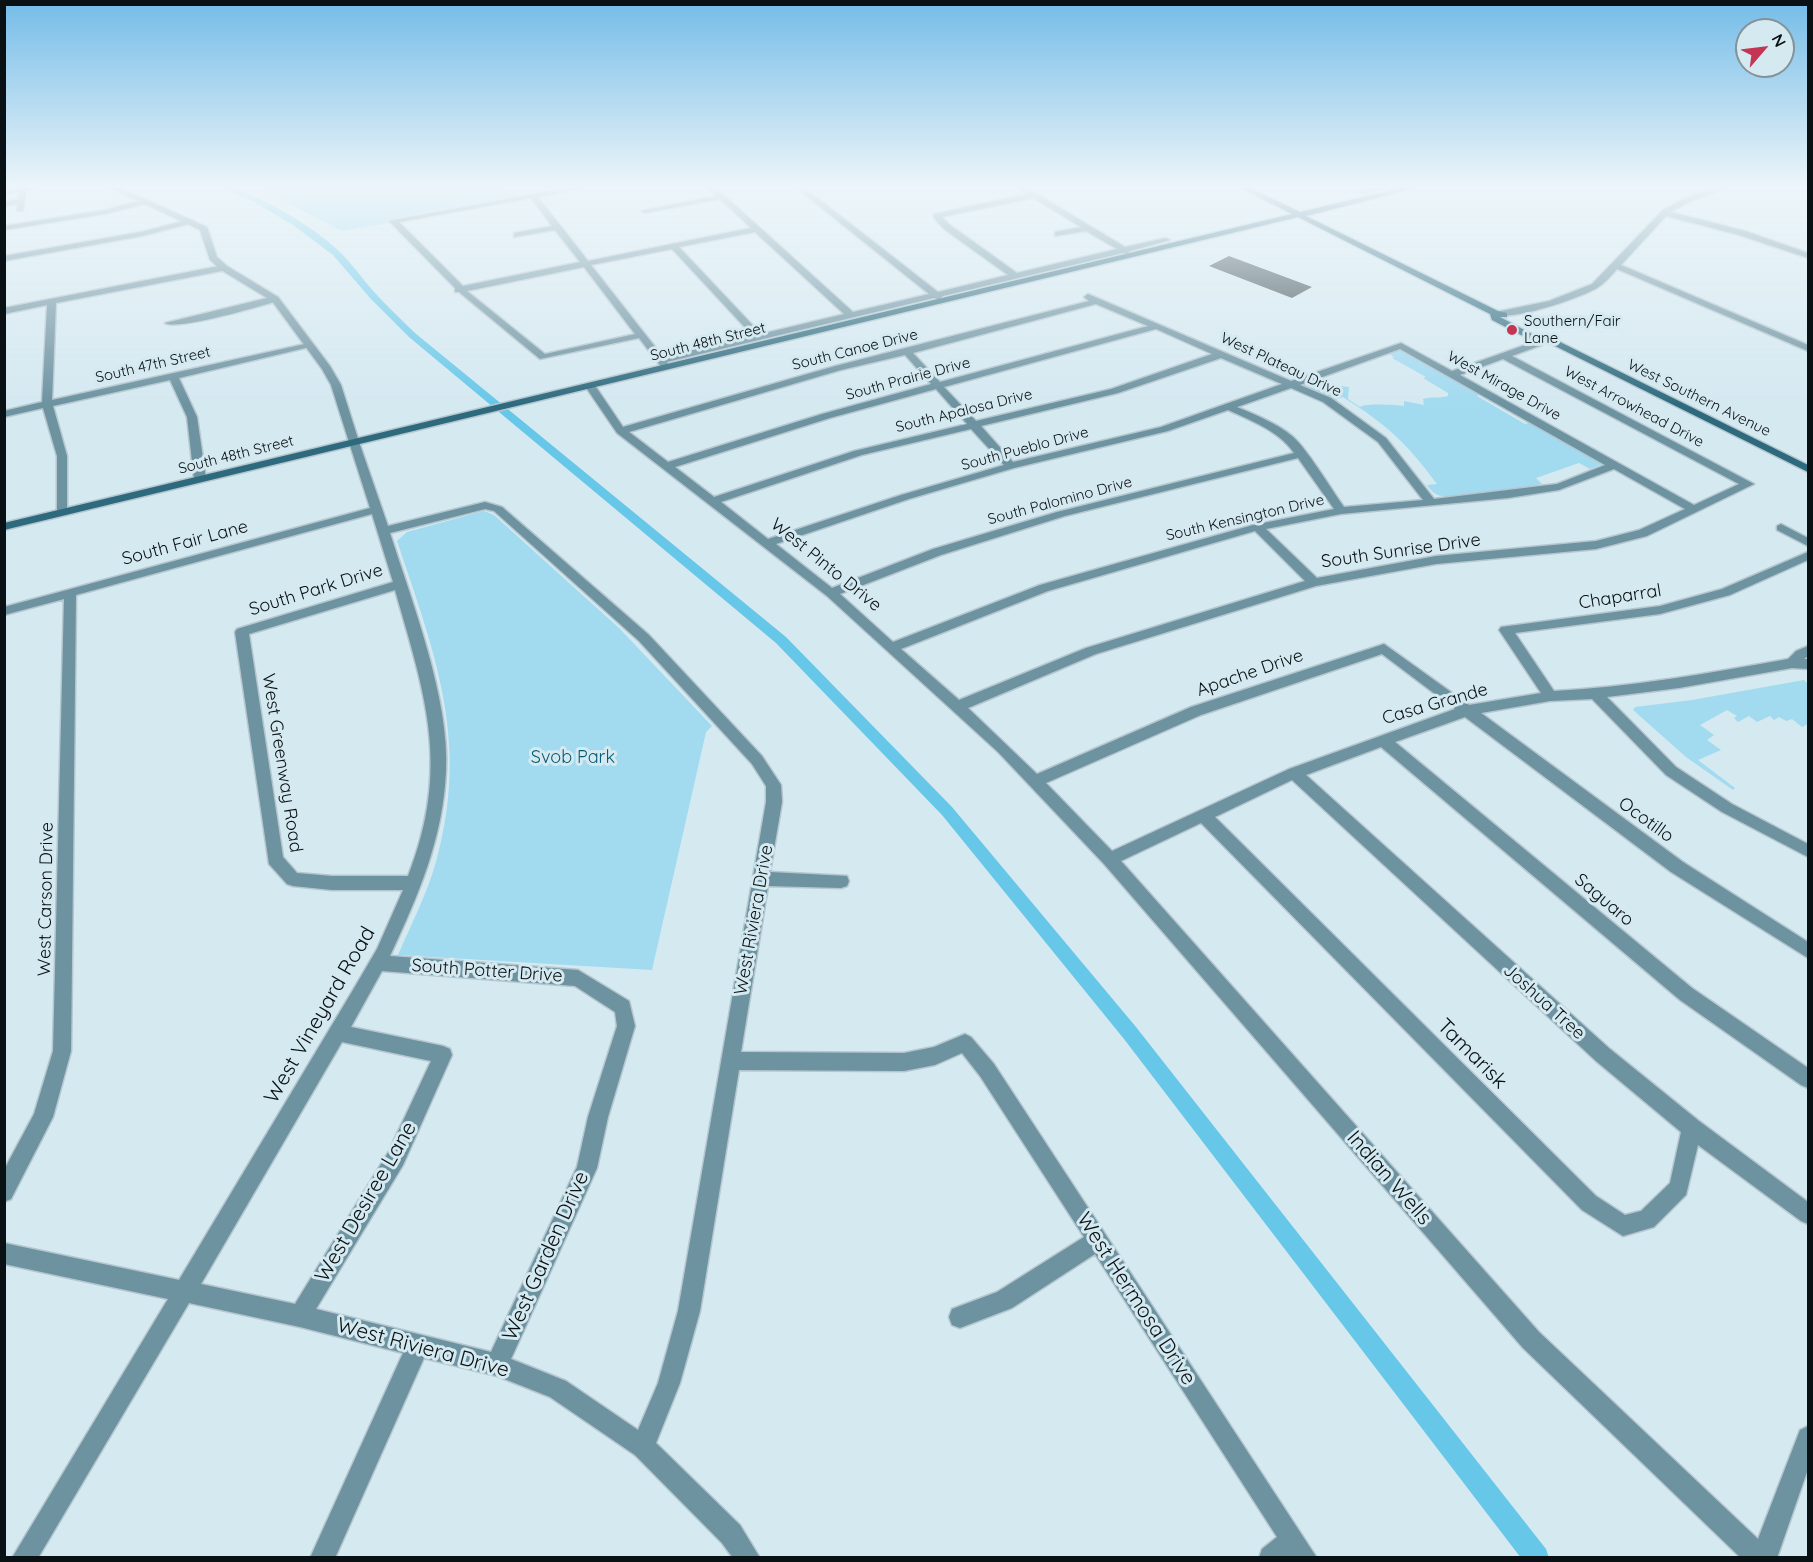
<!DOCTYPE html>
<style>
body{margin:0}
#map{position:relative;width:1813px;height:1562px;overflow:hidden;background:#d5e9f1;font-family:Quicksand,sans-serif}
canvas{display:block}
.frame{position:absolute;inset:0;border:6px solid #0a1114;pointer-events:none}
.north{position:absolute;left:1735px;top:18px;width:60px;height:60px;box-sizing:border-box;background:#d5e9f1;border:2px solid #849399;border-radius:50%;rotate:62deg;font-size:16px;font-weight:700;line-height:24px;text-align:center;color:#0a1114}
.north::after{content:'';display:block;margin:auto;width:21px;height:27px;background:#c43453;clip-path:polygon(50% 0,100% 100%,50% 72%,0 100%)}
</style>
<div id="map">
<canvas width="1813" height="1562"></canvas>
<div class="frame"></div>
<div class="north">N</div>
</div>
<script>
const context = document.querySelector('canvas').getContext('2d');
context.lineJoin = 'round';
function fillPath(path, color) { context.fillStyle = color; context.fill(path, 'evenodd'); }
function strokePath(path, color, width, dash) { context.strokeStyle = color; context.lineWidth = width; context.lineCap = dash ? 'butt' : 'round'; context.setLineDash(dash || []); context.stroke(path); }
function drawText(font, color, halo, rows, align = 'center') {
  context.font = font + ' Quicksand,sans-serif'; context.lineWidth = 6; context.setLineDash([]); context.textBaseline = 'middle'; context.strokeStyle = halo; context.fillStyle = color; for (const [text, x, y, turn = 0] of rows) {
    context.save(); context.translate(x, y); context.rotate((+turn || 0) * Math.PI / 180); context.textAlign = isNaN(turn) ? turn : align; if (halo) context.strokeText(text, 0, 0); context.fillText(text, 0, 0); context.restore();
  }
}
const green = new Path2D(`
 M 255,186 L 504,186 L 518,196 L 402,216 L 389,223 L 342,231 Z
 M 1397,350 L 1406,352 L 1481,393 L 1477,396 L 1525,424 L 1533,422 L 1600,460 L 1602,464 L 1590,469 L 1579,463 L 1536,478 L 1542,484 C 1514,489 1470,500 1442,496 C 1435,495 1431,491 1427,485 L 1437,484 C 1406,442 1387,425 1343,397 L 1336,400 L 1300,383 L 1317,377 L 1333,385 L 1349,387 L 1348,399 L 1360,407 C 1367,403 1397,405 1404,406 L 1404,401 L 1424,405 L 1423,399 C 1431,396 1438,399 1448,396 L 1448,393 L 1423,378 L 1426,377 L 1392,358 L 1394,357 L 1388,353 Z
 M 484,511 L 494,515 L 619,628 L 712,726 L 706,732 L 652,970 L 398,955 C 411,925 427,894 436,862 C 470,741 435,654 397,541 L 407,532 Z
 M 1804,680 L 1808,684 L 1808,724 L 1802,727 L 1792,719 L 1786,721 L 1779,717 L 1774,720 L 1770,716 L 1757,722 L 1749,716 L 1738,722 L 1734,718 L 1737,716 L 1727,710 L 1700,725 L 1714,735 L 1707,740 L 1721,750 L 1698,760 L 1735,788 L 1733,790 L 1686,757 L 1633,710 L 1635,707 L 1692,700 Z`);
const canal = new Path2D(`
 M 216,186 C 248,185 317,229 340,252 C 353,265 364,281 376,294 C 389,308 402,320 415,333 L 786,637 L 952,807 L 1136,1027 L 1546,1549 L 1549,1558 L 1521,1558 L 1124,1039 L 942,815 L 776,643 L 409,337 L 370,298 L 333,255 L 293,225 L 252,201 Z`);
const building = new Path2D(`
 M 1229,256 L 1312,287 L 1292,298 L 1209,266 Z`);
const minor = new Path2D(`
 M 28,186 L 45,186 L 26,191 L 23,211 L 17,211 L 17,204 L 4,206 L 4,202 L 18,199 L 19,192 L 4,194 L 4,190 Z
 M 576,186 L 592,186 L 538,197 L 588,261 L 751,228 L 720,199 L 645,213 L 641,211 L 716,196 L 706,186 L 714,186 L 853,312 L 929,294 L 794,186 L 802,186 L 938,292 L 1008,275 L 944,229 L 934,218 L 934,214 L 1027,194 L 1015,186 L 1024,186 L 1125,247 L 1166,238 L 1170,240 L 1130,251 L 1127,254 L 1123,253 L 943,296 L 939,300 L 934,298 L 667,362 L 670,366 L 665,369 L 662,368 L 639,338 L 540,359 L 459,292 L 455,292 L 455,288 L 389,221 ZM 531,198 L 552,226 L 514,233 L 514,237 L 555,230 L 580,262 L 463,286 L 399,222 ZM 1033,198 L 1081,227 L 1055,232 L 1055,236 L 1086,231 L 1117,249 L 1017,273 L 950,225 L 942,217 ZM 755,232 L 844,314 L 761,334 L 679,247 ZM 672,249 L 752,335 L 663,357 L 591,265 ZM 584,267 L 635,334 L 545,354 L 467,291 Z
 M 1380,186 L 1393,186 L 1363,194 L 1359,192 Z
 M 1721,186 L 1733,186 L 1691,201 L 1671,212 L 1745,231 L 1808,253 L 1808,258 L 1739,235 L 1666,216 L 1621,265 L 1808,345 L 1808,351 L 1617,269 C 1611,276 1605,283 1597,288 C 1580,298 1506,324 1491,313 L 1549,301 L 1592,284 L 1663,210 L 1685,198 Z
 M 146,199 L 149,203 L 105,214 L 4,230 L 4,226 L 105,210 Z
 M 190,219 L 194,221 L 193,223 L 142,236 L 4,261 L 4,256 L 141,232 Z
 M 224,265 L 227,266 L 227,270 L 56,303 L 52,400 L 309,343 L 314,346 L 179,378 L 197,417 L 206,479 L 200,482 L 194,479 L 187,417 L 170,380 L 53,406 L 67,456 L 67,513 L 61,516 L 57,515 L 57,456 L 43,408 L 4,417 L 4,411 L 42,402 L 47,305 L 4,314 L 4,308 Z
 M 1088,294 L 1291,381 L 1401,343 L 1452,371 L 1536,341 L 1542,336 L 1548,336 L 1550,338 L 1542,345 L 1512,356 L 1754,484 L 1647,536 L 1596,549 L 1436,564 L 1316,586 L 1096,654 L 968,708 L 1037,774 L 1191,707 L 1384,644 L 1469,705 L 1541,693 L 1499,630 L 1501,627 L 1660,606 L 1722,589 L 1808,552 L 1808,560 L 1730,595 L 1660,614 L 1515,633 L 1554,691 C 1633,687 1710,673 1788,659 L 1796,651 L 1808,646 L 1808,656 L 1804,659 L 1808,659 L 1808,669 L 1792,668 L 1679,688 L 1607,697 L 1676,767 L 1732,804 L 1808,844 L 1808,857 L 1722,812 L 1666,775 L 1592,699 L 1550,701 L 1481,713 L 1683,862 L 1808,942 L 1808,958 L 1671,872 L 1465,717 L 1395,742 L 1692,988 L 1808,1068 L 1808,1088 L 1801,1085 L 1680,1000 L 1381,747 L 1306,775 L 1610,1049 L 1699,1121 L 1808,1202 L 1808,1224 L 1801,1221 L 1698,1145 L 1686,1195 L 1654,1227 L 1623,1236 L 1582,1210 L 1201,823 L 1121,861 L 1539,1332 L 1758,1539 L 1800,1430 L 1808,1426 L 1808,1469 L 1777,1558 L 1741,1558 L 1523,1348 L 1104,864 L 998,752 L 827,596 L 617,433 L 585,386 L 594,384 L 623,427 L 835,366 L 1089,301 L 1084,297 ZM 1096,304 L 1148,326 L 940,382 L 913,353 ZM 1156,329 L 1212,354 L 1111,389 L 976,421 L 944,387 ZM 1400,349 L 1605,465 L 1557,484 L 1434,499 L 1386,438 L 1331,398 L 1300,385 ZM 905,355 L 931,384 L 822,414 L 668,462 L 629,432 L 841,370 ZM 1221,358 L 1282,384 L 1161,427 L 1013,462 L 981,426 L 1118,393 ZM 1503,359 L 1739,484 L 1694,505 L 1460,375 ZM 1291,388 L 1323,402 L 1378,442 L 1423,500 L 1344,507 C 1331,489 1306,447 1292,436 C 1276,423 1256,415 1237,407 ZM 936,389 L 967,424 L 854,451 L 714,497 L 675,467 L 830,418 ZM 1228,410 C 1252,421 1279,431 1294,453 L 1057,512 L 933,549 L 832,588 L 776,544 L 909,499 L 1014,468 L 1168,431 ZM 971,429 L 1004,465 L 901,495 L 768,539 L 721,502 L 862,455 ZM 1298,458 L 1334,509 L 1253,525 L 1040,585 L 893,642 L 840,594 L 941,555 L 1065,516 ZM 1614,469 L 1685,509 L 1639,530 L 1596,541 L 1436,556 L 1317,578 L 1266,529 L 1341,514 L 1508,498 L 1559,490 ZM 1255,531 L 1305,581 L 1086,648 L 959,700 L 901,649 L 1048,591 ZM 1382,654 L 1455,709 L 1289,769 L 1112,851 L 1046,783 L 1201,715 ZM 1292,780 L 1596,1061 L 1681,1132 L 1670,1183 L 1641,1211 L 1625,1215 L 1596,1196 L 1215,817 Z
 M 275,296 L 279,299 L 278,301 C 260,306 177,331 165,323 Z
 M 354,439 L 359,442 L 388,526 L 485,502 L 502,507 L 649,635 L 762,756 L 781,785 L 782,802 L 770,872 L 847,876 L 849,881 L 847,886 L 841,888 L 768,886 L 741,1052 L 904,1053 L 934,1047 L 965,1034 L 971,1037 L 994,1064 L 1317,1558 L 1259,1558 L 1262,1549 L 1277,1537 L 1095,1254 L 1012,1308 L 960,1328 L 952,1325 L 949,1317 L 952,1309 L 997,1292 L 1084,1237 L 980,1076 L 962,1053 L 935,1065 L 904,1071 L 739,1070 L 700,1311 L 680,1383 L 656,1443 L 740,1525 L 760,1558 L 733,1558 L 722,1543 L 635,1455 L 550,1397 L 497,1376 L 424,1358 L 335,1558 L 310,1558 L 403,1353 L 300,1327 L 189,1303 L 38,1558 L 12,1558 L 168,1299 L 4,1264 L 4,1243 L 179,1280 L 353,990 L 377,949 L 403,890 L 332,890 L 293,886 L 287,884 L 269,864 L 235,632 L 237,629 L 393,582 L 372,514 L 76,595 L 71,1051 L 53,1117 L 11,1199 L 4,1202 L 4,1170 L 34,1114 L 53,1051 L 64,599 L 4,615 L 4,607 L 370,508 L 349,442 ZM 485,509 L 494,511 L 639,641 L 752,764 L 766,786 L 766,802 L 678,1311 L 658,1383 L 638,1430 L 566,1381 L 511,1359 L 597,1168 L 608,1117 L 635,1026 L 629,1001 L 578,970 L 390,956 C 418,896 443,839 446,771 C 450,700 412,602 390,533 ZM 395,590 C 425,695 451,767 408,876 L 332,876 L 297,873 L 283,857 L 249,634 ZM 382,971 L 575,986 L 615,1012 L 617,1026 L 588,1117 L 577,1167 L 491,1352 L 316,1309 L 403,1165 L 452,1055 L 450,1049 L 443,1046 L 351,1027 ZM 342,1042 L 431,1061 L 389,1151 L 295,1304 L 201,1284 Z
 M 1781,524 L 1808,538 L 1808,546 L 1777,530 L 1777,526 Z`);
const tertiary = new Path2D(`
 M 106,186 L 116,186 L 207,227 L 217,257 L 227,266 L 278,297 L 330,366 L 341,385 L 359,442 L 358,444 L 349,442 L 331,385 L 322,369 L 272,301 L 221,270 L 210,260 L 200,230 Z`);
const secondary = new Path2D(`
 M 1237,186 L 1246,186 L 1300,212 L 1410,186 L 1423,186 L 1306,216 L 1498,311 L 1507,313 L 1507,317 L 1500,317 L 1532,334 L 1548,336 L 1808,465 L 1808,472 L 1543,340 L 1527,338 L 1492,320 L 1490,314 L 1298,217 L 4,530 L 4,523 L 1292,214 Z`);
const markers = [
 [1512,330,6,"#c43453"]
];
const farPoinames = [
 ["Southern/Fair",1524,321],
 ["Lane",1524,338]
];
const farStreetnames = [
 ["South 48th Street",708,342,-14],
 ["South Canoe Drive",855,350,-14],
 ["South 47th Street",153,365,-13],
 ["West Plateau Drive",1281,365,25],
 ["South Prairie Drive",908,379,-15],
 ["West Mirage Drive",1504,386,29],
 ["West Southern Avenue",1699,398,26],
 ["West Arrowhead Drive",1634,407,28],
 ["South Apalosa Drive",964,411,-14],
 ["South Pueblo Drive",1025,449,-15],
 ["South 48th Street",236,455,-14],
 ["South Palomino Drive",1060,501,-15],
 ["South Kensington Drive",1245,518,-13]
];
const streetNames = [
 ["South Fair Lane",185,543,-15],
 ["South Sunrise Drive",1401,551,-8],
 ["West Pinto Drive",826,565,39],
 ["South Park Drive",316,590,-17],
 ["Chaparral",1620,597,-9],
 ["Apache Drive",1250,673,-19],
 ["Casa Grande",1435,704,-16],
 ["West Greenway Road",282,763,81],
 ["Ocotillo",1646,820,36],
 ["West Carson Drive",46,899,-89],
 ["Saguaro",1604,900,40],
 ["West Riviera Drive",754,920,-80],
 ["South Potter Drive",487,971,4],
 ["Joshua Tree",1544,1002,42]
];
const parkNames = [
 ["Svob Park",573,758]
];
const nearStreetnames = [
 ["West Vineyard Road",320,1015,-60],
 ["Tamarisk",1472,1054,45],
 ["Indian Wells",1389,1178,49],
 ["West Desiree Lane",366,1202,-60],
 ["West Garden Drive",546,1256,-66],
 ["West Hermosa Drive",1136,1299,57],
 ["West Riviera Drive",423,1348,15]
];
fillPath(green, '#a2daf0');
fillPath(canal, '#67c7e8');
fillPath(building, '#3a4b51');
strokePath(minor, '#b5c6ce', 3);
strokePath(tertiary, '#b5c6ce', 3);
strokePath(secondary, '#b5c6ce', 3);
fillPath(minor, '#6d92a0');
fillPath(tertiary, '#6d92a0');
fillPath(secondary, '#2e6a7e');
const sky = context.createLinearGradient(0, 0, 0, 405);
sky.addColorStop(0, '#74bce8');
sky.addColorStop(0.46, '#ecf5f9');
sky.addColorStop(1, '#ecf5f900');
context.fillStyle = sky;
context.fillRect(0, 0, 1813, 405);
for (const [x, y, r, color] of markers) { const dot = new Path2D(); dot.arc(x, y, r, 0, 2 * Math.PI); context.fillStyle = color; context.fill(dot); strokePath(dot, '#d5e9f1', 2); }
drawText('15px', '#0a1114', '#d5e9f1', farPoinames, 'left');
drawText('15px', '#0a1114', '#d5e9f1', farStreetnames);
drawText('18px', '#0a1114', '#d5e9f1', streetNames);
drawText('18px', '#065b71', '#d5e9f1', parkNames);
drawText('21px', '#0a1114', '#d5e9f1', nearStreetnames);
</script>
